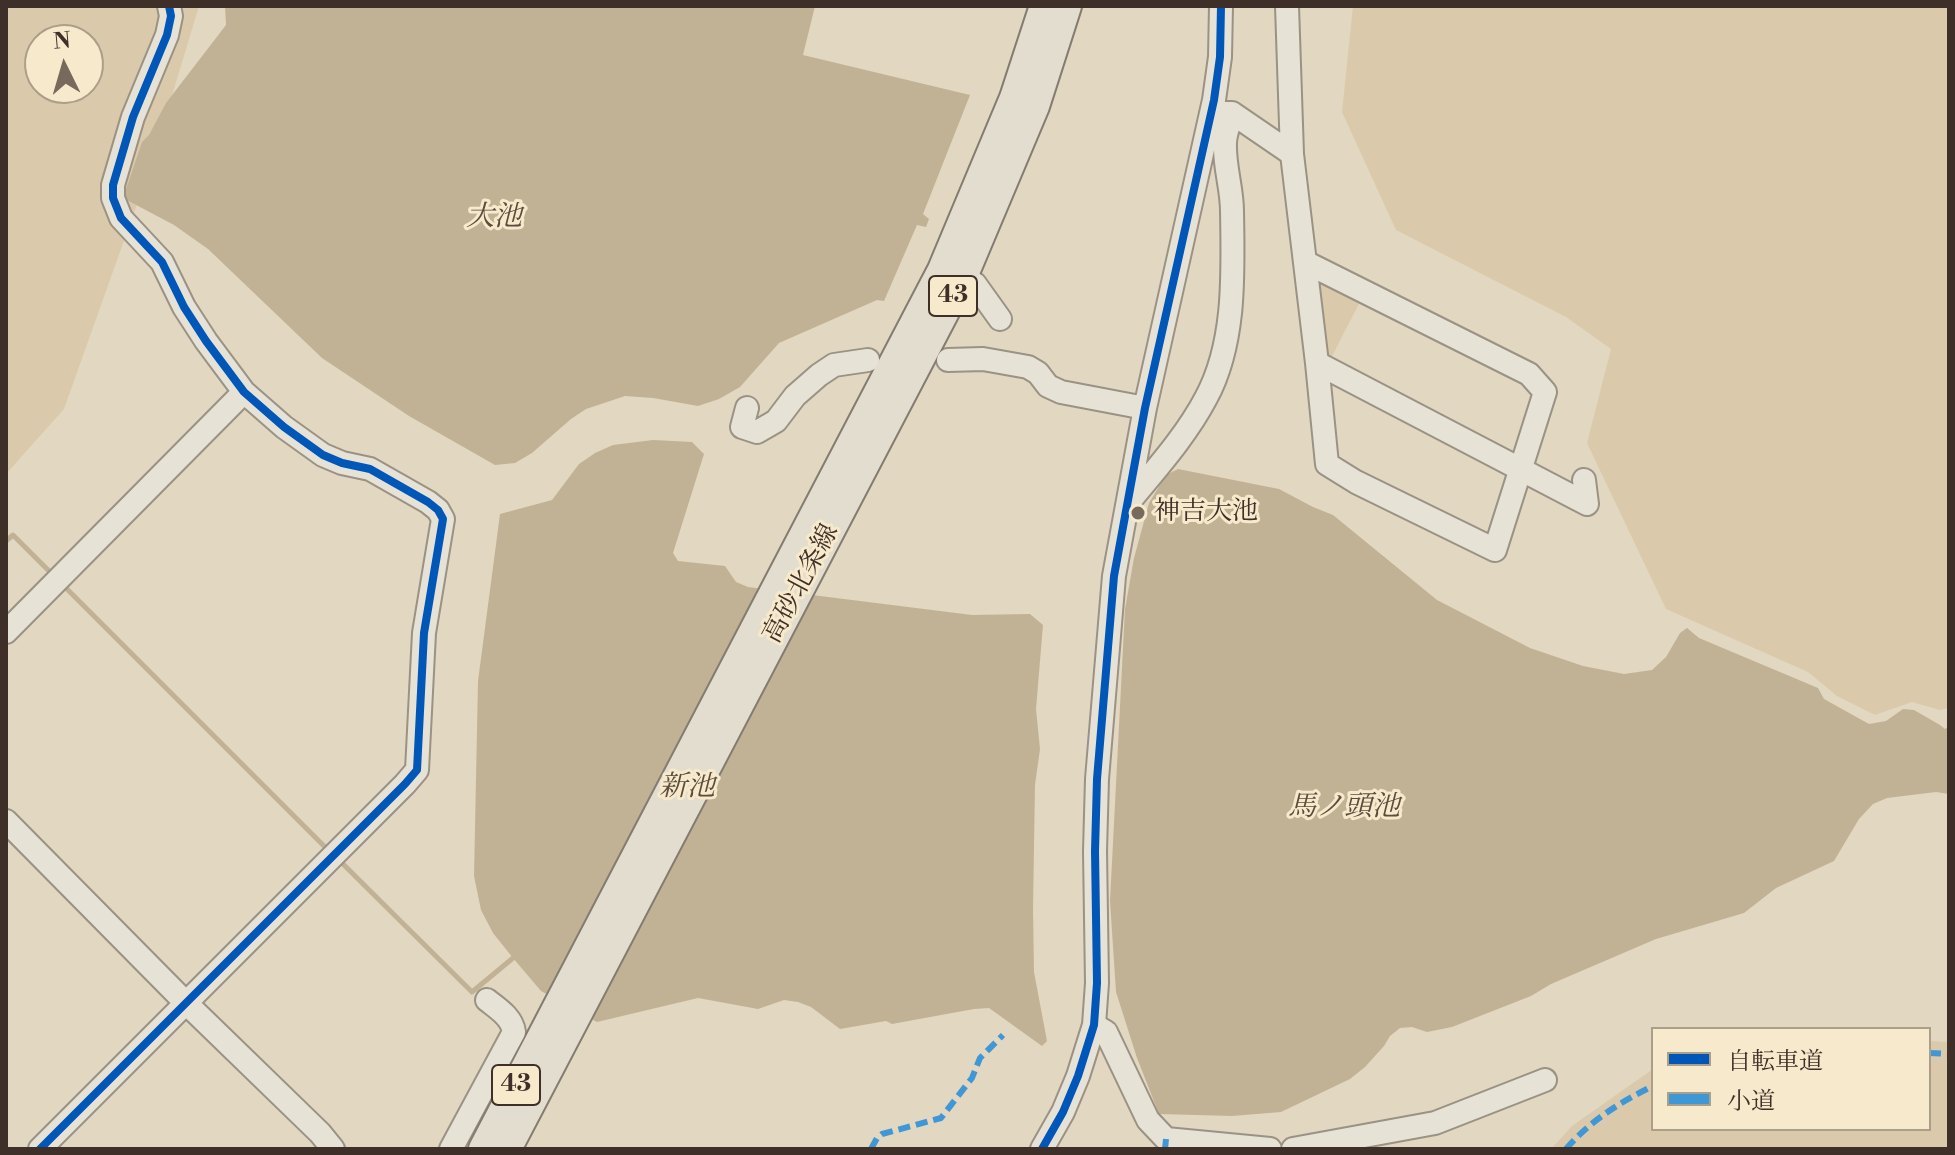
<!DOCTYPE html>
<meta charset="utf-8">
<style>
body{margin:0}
#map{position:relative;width:1955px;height:1155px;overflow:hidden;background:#e2d7c0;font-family:"Libre Bodoni","Noto Serif JP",serif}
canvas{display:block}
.frame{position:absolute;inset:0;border:8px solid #3e2f28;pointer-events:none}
.legend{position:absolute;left:1651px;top:1027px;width:280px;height:104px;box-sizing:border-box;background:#f6e9cc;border:2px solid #ac9f8a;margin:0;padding:10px 14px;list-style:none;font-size:24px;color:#3e2f28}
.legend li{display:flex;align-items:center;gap:16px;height:40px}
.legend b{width:40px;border:2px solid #ac9f8a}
.north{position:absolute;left:24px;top:24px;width:80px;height:80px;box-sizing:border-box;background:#f6e9cc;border:2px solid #ac9f8a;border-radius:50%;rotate:355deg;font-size:22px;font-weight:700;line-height:32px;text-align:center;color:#3e2f28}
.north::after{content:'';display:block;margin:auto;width:28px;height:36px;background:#776a5d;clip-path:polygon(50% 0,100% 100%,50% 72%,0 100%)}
</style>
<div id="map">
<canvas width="1955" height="1155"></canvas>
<div class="frame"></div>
<ul class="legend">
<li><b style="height:10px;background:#0057b8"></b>自転車道</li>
<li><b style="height:10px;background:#3f97d6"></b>小道</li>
</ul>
<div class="north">N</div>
</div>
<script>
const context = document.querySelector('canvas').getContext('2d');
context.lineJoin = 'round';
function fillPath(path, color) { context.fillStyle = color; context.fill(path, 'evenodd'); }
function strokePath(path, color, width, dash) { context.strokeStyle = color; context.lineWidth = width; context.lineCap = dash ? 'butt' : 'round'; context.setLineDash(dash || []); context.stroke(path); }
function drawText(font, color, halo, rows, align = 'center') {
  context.font = font + ' "Libre Bodoni","Noto Serif JP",serif'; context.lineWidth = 6; context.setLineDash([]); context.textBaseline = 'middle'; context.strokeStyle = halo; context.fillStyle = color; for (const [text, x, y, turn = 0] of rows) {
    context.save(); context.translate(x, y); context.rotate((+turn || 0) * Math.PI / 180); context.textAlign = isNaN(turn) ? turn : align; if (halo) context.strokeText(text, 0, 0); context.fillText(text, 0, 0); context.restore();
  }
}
const green = new Path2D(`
 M 6,6 L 199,6 L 152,162 L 64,409 L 6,474 ZM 40,40 L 88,40 L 88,88 L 40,88 Z
 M 1353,6 L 1949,6 L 1949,708 L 1940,710 L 1912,702 L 1875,715 L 1837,696 L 1808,672 L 1666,609 L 1587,443 L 1611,349 L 1566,317 L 1396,230 L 1342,112 Z
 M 1324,277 L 1363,296 L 1330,360 L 1322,353 L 1314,283 Z
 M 1929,1041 L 1949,1042 L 1949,1149 L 1551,1149 L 1572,1126 L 1653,1069 L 1653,1129 L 1929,1129 Z`);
const water = new Path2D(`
 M 225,6 L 815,6 L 803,55 L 970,95 L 923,214 L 929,219 L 926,227 L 917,225 L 884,301 L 877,300 L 779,343 L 740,387 L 719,399 L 698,406 L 653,398 L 625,396 L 586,409 L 571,419 L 532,453 L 515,463 L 495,465 L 409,416 L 322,358 L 208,249 L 174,225 L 123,198 L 142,142 L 149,135 L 166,103 L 226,25 Z
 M 653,440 L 692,442 L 704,454 L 673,553 L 678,561 L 725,566 L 736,582 L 748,587 L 972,615 L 1030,614 L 1043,625 L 1036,709 L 1040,749 L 1035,785 L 1033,909 L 1034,972 L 1047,1041 L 1042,1046 L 989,1008 L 974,1009 L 892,1024 L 886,1021 L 840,1029 L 811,1007 L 798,1002 L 784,1000 L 758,1009 L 698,998 L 597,1022 L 541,991 L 513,958 L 493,933 L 481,910 L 474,876 L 478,681 L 500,514 L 552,500 L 579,464 L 595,453 L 613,445 Z
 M 1178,469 L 1279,489 L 1313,507 L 1333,515 L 1437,600 L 1530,648 L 1583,666 L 1624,674 L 1652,670 L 1666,657 L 1680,633 L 1687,628 L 1699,638 L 1818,688 L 1824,699 L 1869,724 L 1886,721 L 1903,709 L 1914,710 L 1940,725 L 1945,729 L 1949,726 L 1949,794 L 1936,792 L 1887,798 L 1873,804 L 1859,819 L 1834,861 L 1776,888 L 1744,913 L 1656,939 L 1551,984 L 1531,996 L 1452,1027 L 1427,1032 L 1412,1027 L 1400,1028 L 1390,1036 L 1384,1046 L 1365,1067 L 1350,1079 L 1281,1112 L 1232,1116 L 1159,1114 L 1137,1058 L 1116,992 L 1110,901 L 1125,609 L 1134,558 L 1149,503 L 1166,475 Z`);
const stream = new Path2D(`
 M 6,541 L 13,535 L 53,575
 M 63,585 L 328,850
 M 341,862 L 472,992 L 513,958`);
const minor = new Path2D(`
 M 1287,6 L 1292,154 L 1317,363 L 1327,464 L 1356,482 L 1495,550 L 1545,392 L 1529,374 L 1305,262
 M 1221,113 L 1232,113 L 1292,154
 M 963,277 L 975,284 L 1000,319
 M 948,360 L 983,359 L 1028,367 L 1038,373 L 1048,386 L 1061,392 L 1145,408
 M 1317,363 L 1587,504 L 1584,480
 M 747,408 L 742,427 L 757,432 L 776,421 L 795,396 L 819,375 L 834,365 L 868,360
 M 1129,502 C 1156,469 1186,436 1206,398 C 1236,343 1233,272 1232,211 C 1232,188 1224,166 1225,143 C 1225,134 1230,123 1232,113
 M 6,632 L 244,392
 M 6,821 L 185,1002 L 320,1133 L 333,1149
 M 1094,1025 L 1106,1032 L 1148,1120 L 1166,1139 L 1270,1149
 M 40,1149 L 405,784 L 417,770 L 424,633 L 443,519 L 438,510 L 428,502 L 370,469 L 342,463 L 323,455 L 284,427 L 244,392 L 206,341 L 184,307 L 162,262 L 121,218 L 113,198 L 113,185 L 133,117 L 167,35 L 171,16 L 169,6
 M 451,1149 L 514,1032 C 512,1017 497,1008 487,1000
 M 1042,1149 L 1063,1112 L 1078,1076 L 1094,1025 L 1097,983 L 1095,851 L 1097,779 L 1114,576 L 1145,408 L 1214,100 L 1220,57 L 1221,6
 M 1293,1149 L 1435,1123 L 1545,1080`);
const major = new Path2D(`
 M 483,1149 L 942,270 L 1014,98 L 1044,6
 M 507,1149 L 963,277 L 1035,106 L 1067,6`);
const quiet = new Path2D(`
 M 1929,1053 L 1949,1054
 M 871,1149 L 877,1138 L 882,1134 L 941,1118 L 972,1078 L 980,1058 L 1003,1035
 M 1165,1149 L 1166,1139
 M 1566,1149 C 1590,1121 1620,1102 1653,1086`);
const cycleway = new Path2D(`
 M 40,1149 L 405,784 L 417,770 L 424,633 L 443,519 L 438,510 L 428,502 L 370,469 L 342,463 L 323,455 L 284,427 L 244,392 L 206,341 L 184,307 L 162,262 L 121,218 L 113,198 L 113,185 L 133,117 L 167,35 L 171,16 L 169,6
 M 1042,1149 L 1063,1112 L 1078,1076 L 1094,1025 L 1097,983 L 1095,851 L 1097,779 L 1114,576 L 1145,408 L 1214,100 L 1220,57 L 1221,6`);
const markers = [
 [1138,513,8,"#776a5d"]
];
const shields = [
 [953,296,48],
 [516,1085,48]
];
const shieldNames = [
 ["43",953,296],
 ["43",516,1085]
];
const poiNames = [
 ["神吉大池",1154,513]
];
const streetNames = [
 ["高砂北条線",802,584,-62]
];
const waterNames = [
 ["大池",494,218],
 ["新池",687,788],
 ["馬ノ頭池",1344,808]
];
fillPath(green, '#dacaab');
fillPath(water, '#c2b295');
strokePath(stream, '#c2b295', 5);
strokePath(minor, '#9a9285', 26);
strokePath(major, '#847c70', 32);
strokePath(minor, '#e7e2d6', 22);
strokePath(major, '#e3ddcf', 28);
strokePath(quiet, '#3f97d6', 6, [12, 6]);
strokePath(cycleway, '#0057b8', 8);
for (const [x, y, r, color] of markers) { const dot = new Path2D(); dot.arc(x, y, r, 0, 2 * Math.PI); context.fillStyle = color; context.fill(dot); strokePath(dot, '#f6e9cc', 3); }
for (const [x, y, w] of shields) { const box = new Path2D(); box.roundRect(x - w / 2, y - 20, w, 40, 6); context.fillStyle = '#f6e9cc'; context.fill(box); strokePath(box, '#3e2f28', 2); }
drawText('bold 24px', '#3e2f28', null, shieldNames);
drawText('26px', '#3e2f28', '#f6e9cc', poiNames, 'left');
drawText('26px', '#3e2f28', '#f6e9cc', streetNames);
drawText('italic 28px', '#5c4c3e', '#f6e9cc', waterNames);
</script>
